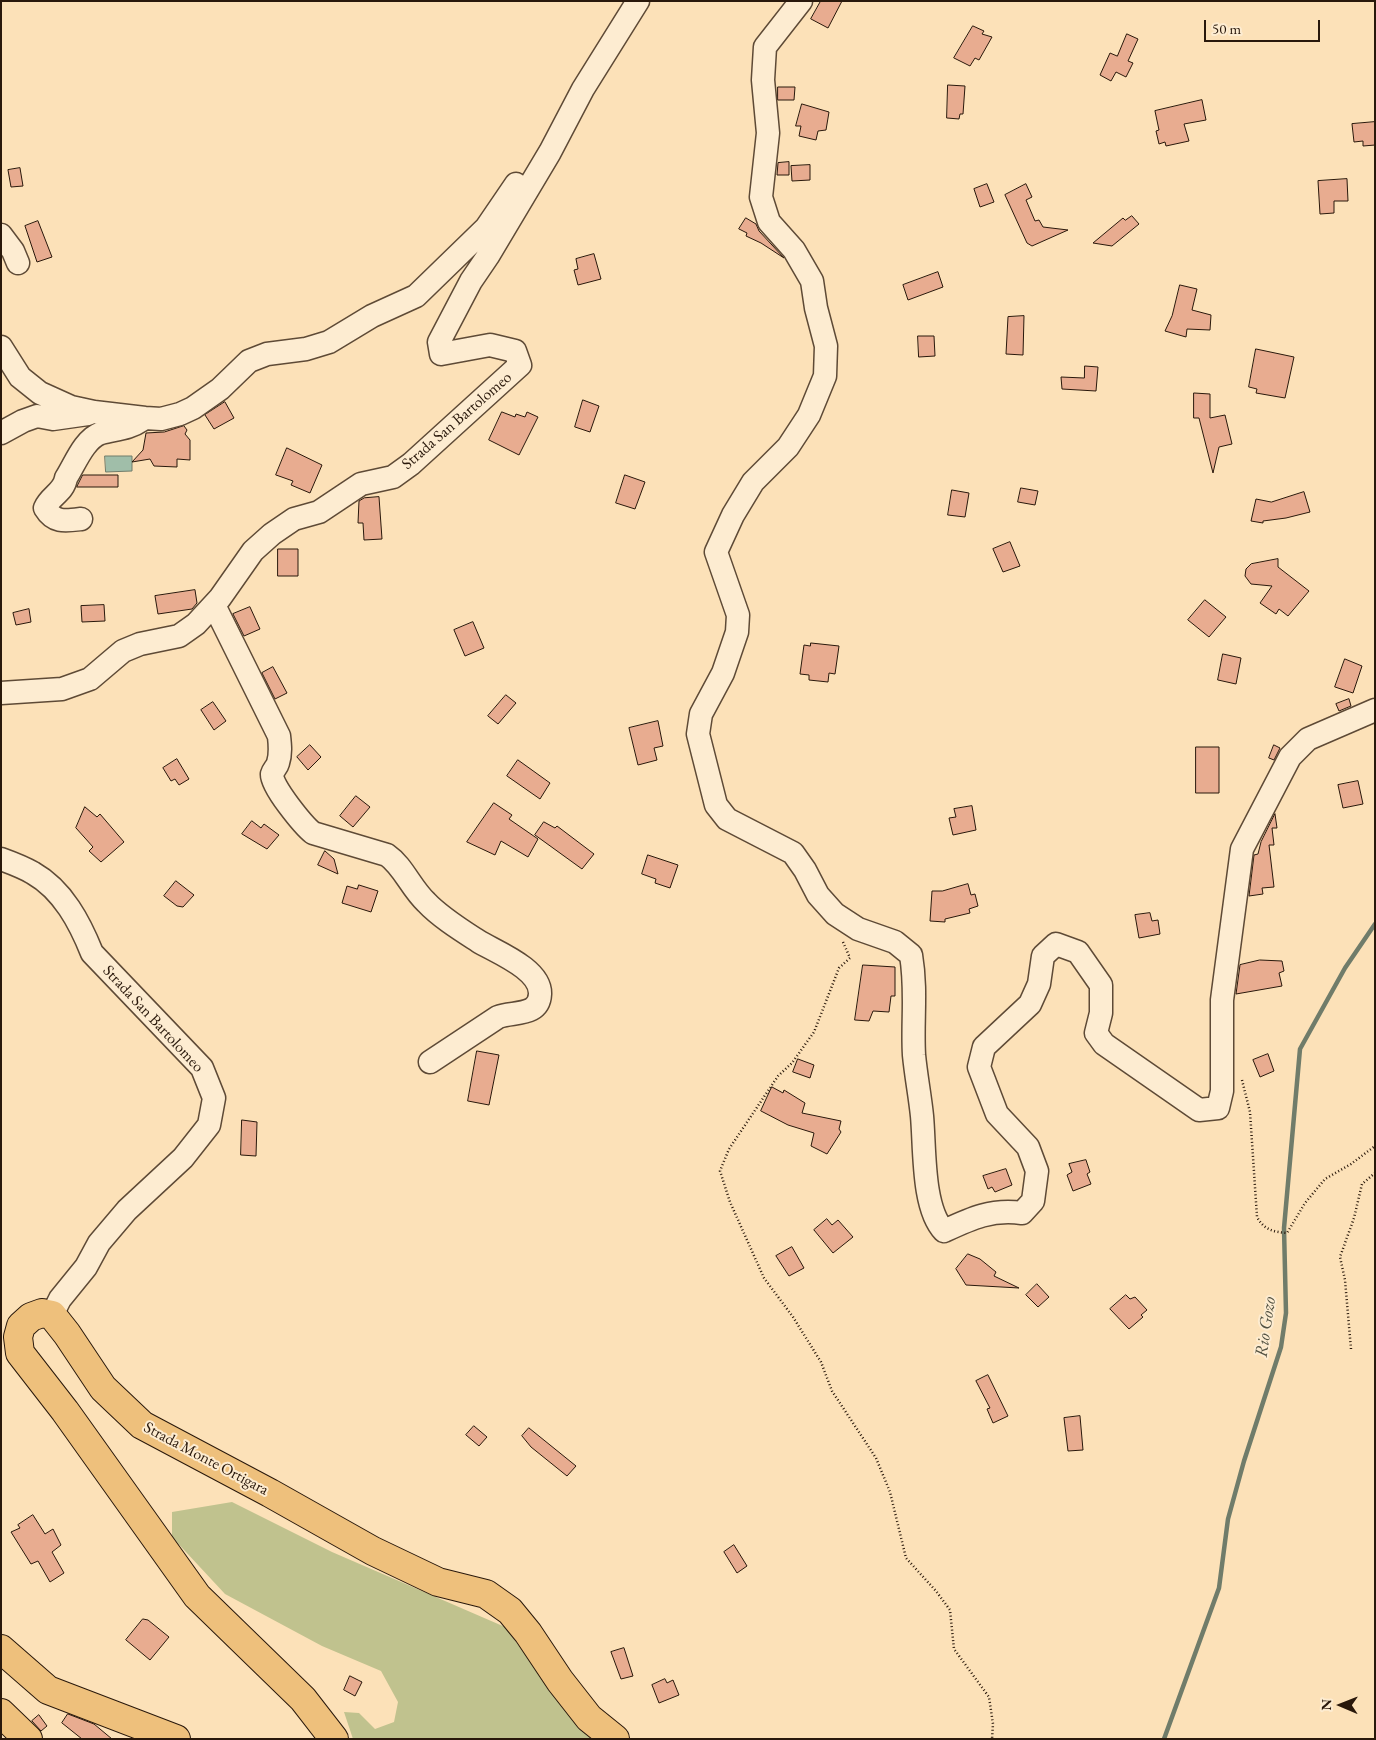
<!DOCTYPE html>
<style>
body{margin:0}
#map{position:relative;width:1376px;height:1740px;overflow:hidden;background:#fce1b8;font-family:"EB Garamond",serif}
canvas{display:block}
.frame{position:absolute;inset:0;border:2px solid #29180b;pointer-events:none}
.north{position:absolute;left:1316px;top:1680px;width:50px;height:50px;-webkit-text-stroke:4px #fdecd1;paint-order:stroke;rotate:271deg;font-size:14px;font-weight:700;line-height:20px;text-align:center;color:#29180b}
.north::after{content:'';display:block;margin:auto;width:18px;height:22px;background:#29180b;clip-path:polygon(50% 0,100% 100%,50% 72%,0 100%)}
.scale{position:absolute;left:1204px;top:20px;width:116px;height:22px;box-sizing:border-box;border:2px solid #29180b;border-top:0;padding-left:6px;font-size:15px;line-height:18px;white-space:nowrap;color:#29180b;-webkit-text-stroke:4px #fdecd1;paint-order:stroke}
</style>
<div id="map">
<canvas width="1376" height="1740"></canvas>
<div class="frame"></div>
<div class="north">N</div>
<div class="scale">50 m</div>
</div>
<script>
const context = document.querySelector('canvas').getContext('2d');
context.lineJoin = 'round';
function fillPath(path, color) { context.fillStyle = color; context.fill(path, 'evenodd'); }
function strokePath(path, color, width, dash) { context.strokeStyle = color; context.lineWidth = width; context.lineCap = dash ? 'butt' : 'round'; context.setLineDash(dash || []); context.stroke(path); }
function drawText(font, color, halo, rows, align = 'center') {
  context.font = font + ' "EB Garamond",serif'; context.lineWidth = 4; context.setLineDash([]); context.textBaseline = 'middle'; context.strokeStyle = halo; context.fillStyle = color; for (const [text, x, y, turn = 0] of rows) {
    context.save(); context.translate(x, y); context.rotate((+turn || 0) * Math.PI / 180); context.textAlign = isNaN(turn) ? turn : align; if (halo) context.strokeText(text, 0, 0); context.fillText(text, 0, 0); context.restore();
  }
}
const green = new Path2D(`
 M 232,1502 L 332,1552 L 505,1627 L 576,1724 L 599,1739 L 353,1739 L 344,1712 L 359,1713 L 375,1729 L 394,1722 L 398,1702 L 381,1671 L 322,1646 L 225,1594 L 172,1537 L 172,1512 Z`);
const water = new Path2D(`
 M 105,456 L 132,456 L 132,471 L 106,472 Z`);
const stream = new Path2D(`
 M 1164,1739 L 1219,1588 L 1228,1519 L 1244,1461 L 1281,1347 L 1286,1313 L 1284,1228 L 1300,1049 L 1345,968 L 1375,924`);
const building = new Path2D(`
 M 821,1 L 842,1 L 828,28 L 811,19 Z
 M 973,26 L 984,31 L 982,34 L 992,37 L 979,60 L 975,58 L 970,66 L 954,58 Z
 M 1127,34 L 1138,39 L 1128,61 L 1133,63 L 1126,77 L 1116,72 L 1111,81 L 1100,75 L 1110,53 L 1117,56 Z
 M 948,85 L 965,86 L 963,114 L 960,114 L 959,119 L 947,118 Z
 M 778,87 L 795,87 L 794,100 L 778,100 Z
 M 1202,100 L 1206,120 L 1184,124 L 1189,141 L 1166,146 L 1165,142 L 1159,144 L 1156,131 L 1159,130 L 1155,111 Z
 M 802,104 L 829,112 L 826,130 L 818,131 L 816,140 L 799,136 L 801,126 L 796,126 Z
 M 1375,122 L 1375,145 L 1363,146 L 1363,141 L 1354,142 L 1352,124 Z
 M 789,162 L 789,175 L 777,175 L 778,163 Z
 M 810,165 L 810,180 L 792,181 L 791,166 Z
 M 20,168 L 23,186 L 11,187 L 8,170 Z
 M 1347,179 L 1348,201 L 1334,201 L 1334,213 L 1320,214 L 1318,181 Z
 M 987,184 L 994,202 L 980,207 L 974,189 Z
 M 1026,184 L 1032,197 L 1026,200 L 1035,221 L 1039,220 L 1043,227 L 1068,230 L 1032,246 L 1027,243 L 1005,195 Z
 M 1132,216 L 1139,224 L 1112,246 L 1093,243 L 1123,218 L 1125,220 Z
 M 746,218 L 756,224 L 759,231 L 784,258 L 761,243 L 746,236 L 747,233 L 739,229 Z
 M 38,221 L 52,257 L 37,262 L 25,226 Z
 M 594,254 L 601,279 L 578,285 L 574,270 L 578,269 L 576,259 Z
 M 938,272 L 943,287 L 908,300 L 903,285 Z
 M 1180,285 L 1197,289 L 1192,310 L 1211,315 L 1210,330 L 1187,329 L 1186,337 L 1165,331 L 1172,316 Z
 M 1024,316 L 1023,355 L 1006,354 L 1008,317 Z
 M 918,336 L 934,336 L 935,356 L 919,357 Z
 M 1256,349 L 1294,357 L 1285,398 L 1256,393 L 1257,389 L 1249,387 Z
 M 1085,366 L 1098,367 L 1096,391 L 1062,389 L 1061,377 L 1084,378 Z
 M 1194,393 L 1210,394 L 1210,418 L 1225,415 L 1232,444 L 1219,447 L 1213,473 L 1199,418 L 1194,418 Z
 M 583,400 L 599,406 L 590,432 L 575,427 Z
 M 225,402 L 234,418 L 214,429 L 205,415 Z
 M 502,412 L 515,417 L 516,414 L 525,417 L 527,412 L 538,417 L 519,455 L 489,440 Z
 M 184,426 L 187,430 L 185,434 L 190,440 L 190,460 L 177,459 L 177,467 L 154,466 L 150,459 L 132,462 L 143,450 L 146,433 L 164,432 Z
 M 287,448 L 322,465 L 310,493 L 291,485 L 293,481 L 276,475 Z
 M 83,475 L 118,475 L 118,487 L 77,487 Z
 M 625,475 L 645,482 L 635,509 L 616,503 Z
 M 1021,488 L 1038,491 L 1035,505 L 1018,502 Z
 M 952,490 L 969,493 L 965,517 L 948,515 Z
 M 1304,492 L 1310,512 L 1286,518 L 1263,521 L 1263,523 L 1251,521 L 1256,499 L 1271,502 Z
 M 379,497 L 382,539 L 364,540 L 363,523 L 358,523 L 359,501 L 364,498 Z
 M 1010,542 L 1020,566 L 1003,572 L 993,549 Z
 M 278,549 L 298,549 L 298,576 L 278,576 Z
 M 1278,559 L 1278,567 L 1309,591 L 1288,616 L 1279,609 L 1276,614 L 1260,603 L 1272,586 L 1251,584 L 1245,576 L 1246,569 L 1251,564 Z
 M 195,590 L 197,603 L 192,609 L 158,614 L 155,596 Z
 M 1205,600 L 1226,617 L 1209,637 L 1188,620 Z
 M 104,605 L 105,621 L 82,622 L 81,606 Z
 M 250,607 L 260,629 L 244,636 L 233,614 Z
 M 29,609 L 31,622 L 16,625 L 13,613 Z
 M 473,622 L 484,648 L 465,656 L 454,630 Z
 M 811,643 L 839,646 L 835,674 L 829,673 L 828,682 L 809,680 L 809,675 L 800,674 L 804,645 L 810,646 Z
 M 1223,654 L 1241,658 L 1236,684 L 1218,680 Z
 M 1345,659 L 1362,666 L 1353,693 L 1335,687 Z
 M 273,667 L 287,693 L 275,699 L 262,673 Z
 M 506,695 L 516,703 L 498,724 L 488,716 Z
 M 1349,699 L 1351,706 L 1339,711 L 1336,704 Z
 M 213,702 L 226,721 L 214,730 L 201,710 Z
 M 658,721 L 663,746 L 654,748 L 657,760 L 638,765 L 629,728 Z
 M 310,745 L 321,757 L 308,770 L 297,757 Z
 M 1274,745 L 1280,748 L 1274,760 L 1269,758 Z
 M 1196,747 L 1219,747 L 1219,793 L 1196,793 Z
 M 177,759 L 189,779 L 179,785 L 175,779 L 171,781 L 163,768 Z
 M 518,760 L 550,783 L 540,799 L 507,776 Z
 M 1358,781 L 1363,804 L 1343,808 L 1338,785 Z
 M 356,796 L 370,807 L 353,827 L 340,816 Z
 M 494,803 L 512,815 L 509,819 L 538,839 L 528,857 L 501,841 L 495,855 L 467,842 Z
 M 972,806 L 976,830 L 953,835 L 949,818 L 956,817 L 954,809 Z
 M 85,807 L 97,817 L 100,814 L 124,842 L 101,862 L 89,851 L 93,847 L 76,828 Z
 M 1275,814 L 1277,828 L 1272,828 L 1274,845 L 1269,845 L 1274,887 L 1262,888 L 1263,894 L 1249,896 L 1254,855 L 1258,854 L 1261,842 Z
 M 252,821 L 261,828 L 264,824 L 279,835 L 267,849 L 242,834 Z
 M 544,822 L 555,828 L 557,826 L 594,854 L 582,869 L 535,835 Z
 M 325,851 L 334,859 L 338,874 L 318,865 Z
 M 648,855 L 678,865 L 670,888 L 655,883 L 656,879 L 642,874 Z
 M 176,881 L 194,895 L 183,907 L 177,906 L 164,896 Z
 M 968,884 L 971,895 L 975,894 L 978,906 L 969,909 L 970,913 L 945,919 L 945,922 L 930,921 L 932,891 L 942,891 Z
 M 359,885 L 378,891 L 371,912 L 342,903 L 347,886 L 357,889 Z
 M 1150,913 L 1152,921 L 1158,920 L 1160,934 L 1139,938 L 1135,915 Z
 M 1260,960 L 1282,961 L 1284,971 L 1279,973 L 1282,986 L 1236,994 L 1240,965 Z
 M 863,965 L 895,967 L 895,996 L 891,996 L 889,1012 L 873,1011 L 869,1021 L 855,1020 Z
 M 477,1051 L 499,1055 L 489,1105 L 468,1101 Z
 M 1268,1054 L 1274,1071 L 1260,1077 L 1253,1060 Z
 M 798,1059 L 814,1065 L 810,1078 L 793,1072 Z
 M 772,1087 L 783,1093 L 784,1090 L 805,1103 L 802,1113 L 841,1121 L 839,1129 L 841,1132 L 827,1154 L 811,1146 L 814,1133 L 788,1125 L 761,1111 Z
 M 242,1120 L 257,1122 L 256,1156 L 241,1155 Z
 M 1086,1160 L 1090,1172 L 1087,1174 L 1091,1184 L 1073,1191 L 1067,1175 L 1072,1172 L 1069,1164 Z
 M 1006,1169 L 1012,1185 L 995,1192 L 992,1187 L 988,1189 L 983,1176 Z
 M 827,1219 L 832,1225 L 838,1220 L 853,1237 L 833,1253 L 814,1230 Z
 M 792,1247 L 804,1268 L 789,1276 L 776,1256 Z
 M 968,1254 L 980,1259 L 996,1272 L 994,1276 L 1019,1288 L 966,1285 L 956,1269 Z
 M 1037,1284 L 1049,1297 L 1038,1307 L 1026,1295 Z
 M 1126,1295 L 1130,1299 L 1135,1297 L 1147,1310 L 1141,1315 L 1143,1317 L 1129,1329 L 1110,1309 Z
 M 988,1375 L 1008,1416 L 993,1423 L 987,1409 L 990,1408 L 976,1381 Z
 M 1080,1416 L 1083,1450 L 1068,1451 L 1064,1418 Z
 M 474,1426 L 487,1437 L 479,1446 L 466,1435 Z
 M 529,1428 L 576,1466 L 567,1476 L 531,1447 L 522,1436 Z
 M 33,1515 L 45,1534 L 53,1529 L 61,1545 L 52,1552 L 64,1573 L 50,1582 L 38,1561 L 31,1564 L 11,1532 L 20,1528 L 18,1525 Z
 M 734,1545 L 747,1566 L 737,1573 L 724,1552 Z
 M 143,1619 L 148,1620 L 169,1637 L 150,1660 L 126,1640 Z
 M 624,1648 L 633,1676 L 621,1679 L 611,1652 Z
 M 350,1676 L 362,1682 L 355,1696 L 344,1690 Z
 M 665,1679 L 667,1683 L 673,1680 L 679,1695 L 659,1703 L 652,1685 Z
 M 68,1714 L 94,1724 L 112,1739 L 82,1739 L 62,1723 Z
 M 39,1715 L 47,1726 L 41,1731 L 32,1721 Z`);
const path = new Path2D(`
 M 843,942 L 850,958 L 839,968 L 814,1032 L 792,1063 L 778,1076 L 729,1149 L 720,1171 L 730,1202 L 764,1278 L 793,1317 L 821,1362 L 832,1391 L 876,1458 L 890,1492 L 906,1558 L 936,1591 L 950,1610 L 954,1649 L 989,1697 L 993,1724 L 992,1739
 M 1242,1080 L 1250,1112 L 1257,1217 C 1264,1230 1274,1232 1287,1233 L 1305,1203 L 1325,1179 L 1351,1164 L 1375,1146
 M 1351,1349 L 1345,1280 L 1340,1257 L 1354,1218 L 1362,1184 L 1375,1173`);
const minor = new Path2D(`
 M 801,1 L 765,47 L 763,80 L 768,133 L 761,197 L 769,222 L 794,250 L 812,281 L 816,308 L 826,346 L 825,376 L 809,415 L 788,447 L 753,482 L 733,515 L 716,552 L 738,615 L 737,632 L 723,673 L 701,714 L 698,734 L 716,805 L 727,819 L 793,853 L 805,870 L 818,895 L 835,914 L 858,929 L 895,942 L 911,955 C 917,991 912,1021 914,1055 C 916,1076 920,1096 922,1116 C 925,1148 922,1208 944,1231 C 972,1218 991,1209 1022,1213 L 1033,1201 L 1037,1171 L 1028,1147 L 997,1114 L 979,1067 L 984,1047 L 1030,1004 L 1039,984 L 1043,956 L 1056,944 L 1078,952 L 1101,985 L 1101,1013 L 1096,1033 L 1104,1044 L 1199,1110 L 1218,1108 L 1222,1091 L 1222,1000 L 1242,849 L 1290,757 L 1308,739 L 1375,710
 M 1,235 L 13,251 L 18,263
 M 1,347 L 20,377 L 40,393 L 71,407 L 94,412 L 145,418 L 161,419 L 180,414 L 193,408 L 220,389 L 249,361 L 267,354 L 306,349 L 329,342 L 372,316 L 416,296 L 486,228 L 516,184
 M 1,433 L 23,421 L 37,416 L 53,419 L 88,414
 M 81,519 C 65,521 54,523 45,508 C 50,496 64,492 66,478 C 75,464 84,439 101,433 C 116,429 129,429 142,420
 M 214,605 L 279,736 C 280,745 281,754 278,763 C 277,767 273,770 272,774 C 270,785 304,826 313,833 L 387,855 C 403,866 411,888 426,902 C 440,917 461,930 478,941 C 496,952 541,969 540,994 C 539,1017 513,1011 498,1017 L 430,1062
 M 1,693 L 62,689 L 90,679 L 123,651 L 140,644 L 179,636 L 196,624 L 220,598 L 253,551 L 272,534 L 294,519 L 319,512 L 361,484 L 393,477 L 411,464 L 520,365 L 515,351 L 490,345 L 441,354 L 439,342 L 471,281 L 488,256 L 550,152 L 583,89 L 638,1
 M 1,859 C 12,863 23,867 33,873 C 63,890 80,923 92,953 L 202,1068 L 214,1098 L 209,1125 L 183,1158 L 127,1210 L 99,1243 L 86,1267 L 60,1299 L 52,1315`);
const major = new Path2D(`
 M 1,1649 L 48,1690 L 176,1739
 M 1,1713 L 28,1739
 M 334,1739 L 303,1699 L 197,1596 L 65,1411 L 20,1353 L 18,1337 L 21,1326 L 31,1317 L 42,1313 L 52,1315 L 67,1334 L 103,1388 L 142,1425 L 270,1493 L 373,1551 L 438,1582 L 486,1594 L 510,1611 L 528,1633 L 560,1681 L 589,1718 L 615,1739`);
const streetNames = [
 ["Strada San Bartolomeo",457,421,-41],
 ["Strada San Bartolomeo",153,1019,47],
 ["Strada Monte Ortigara",206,1459,28]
];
const waterNames = [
 ["Rio Gozo",1266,1327,-82]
];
fillPath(green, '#c0c28e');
fillPath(water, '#a0bea9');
strokePath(water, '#707c6a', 1);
strokePath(stream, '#707c6a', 4.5);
fillPath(building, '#e8ac90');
strokePath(building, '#29180b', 1);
strokePath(minor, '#5e4a36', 25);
strokePath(major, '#29180b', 30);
strokePath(path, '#29180b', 2.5, [1, 2.5]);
strokePath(minor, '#fdecd1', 22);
strokePath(major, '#eec07c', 28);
drawText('16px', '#29180b', '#fdecd1', streetNames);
drawText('italic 18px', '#535242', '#fdecd1', waterNames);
</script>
